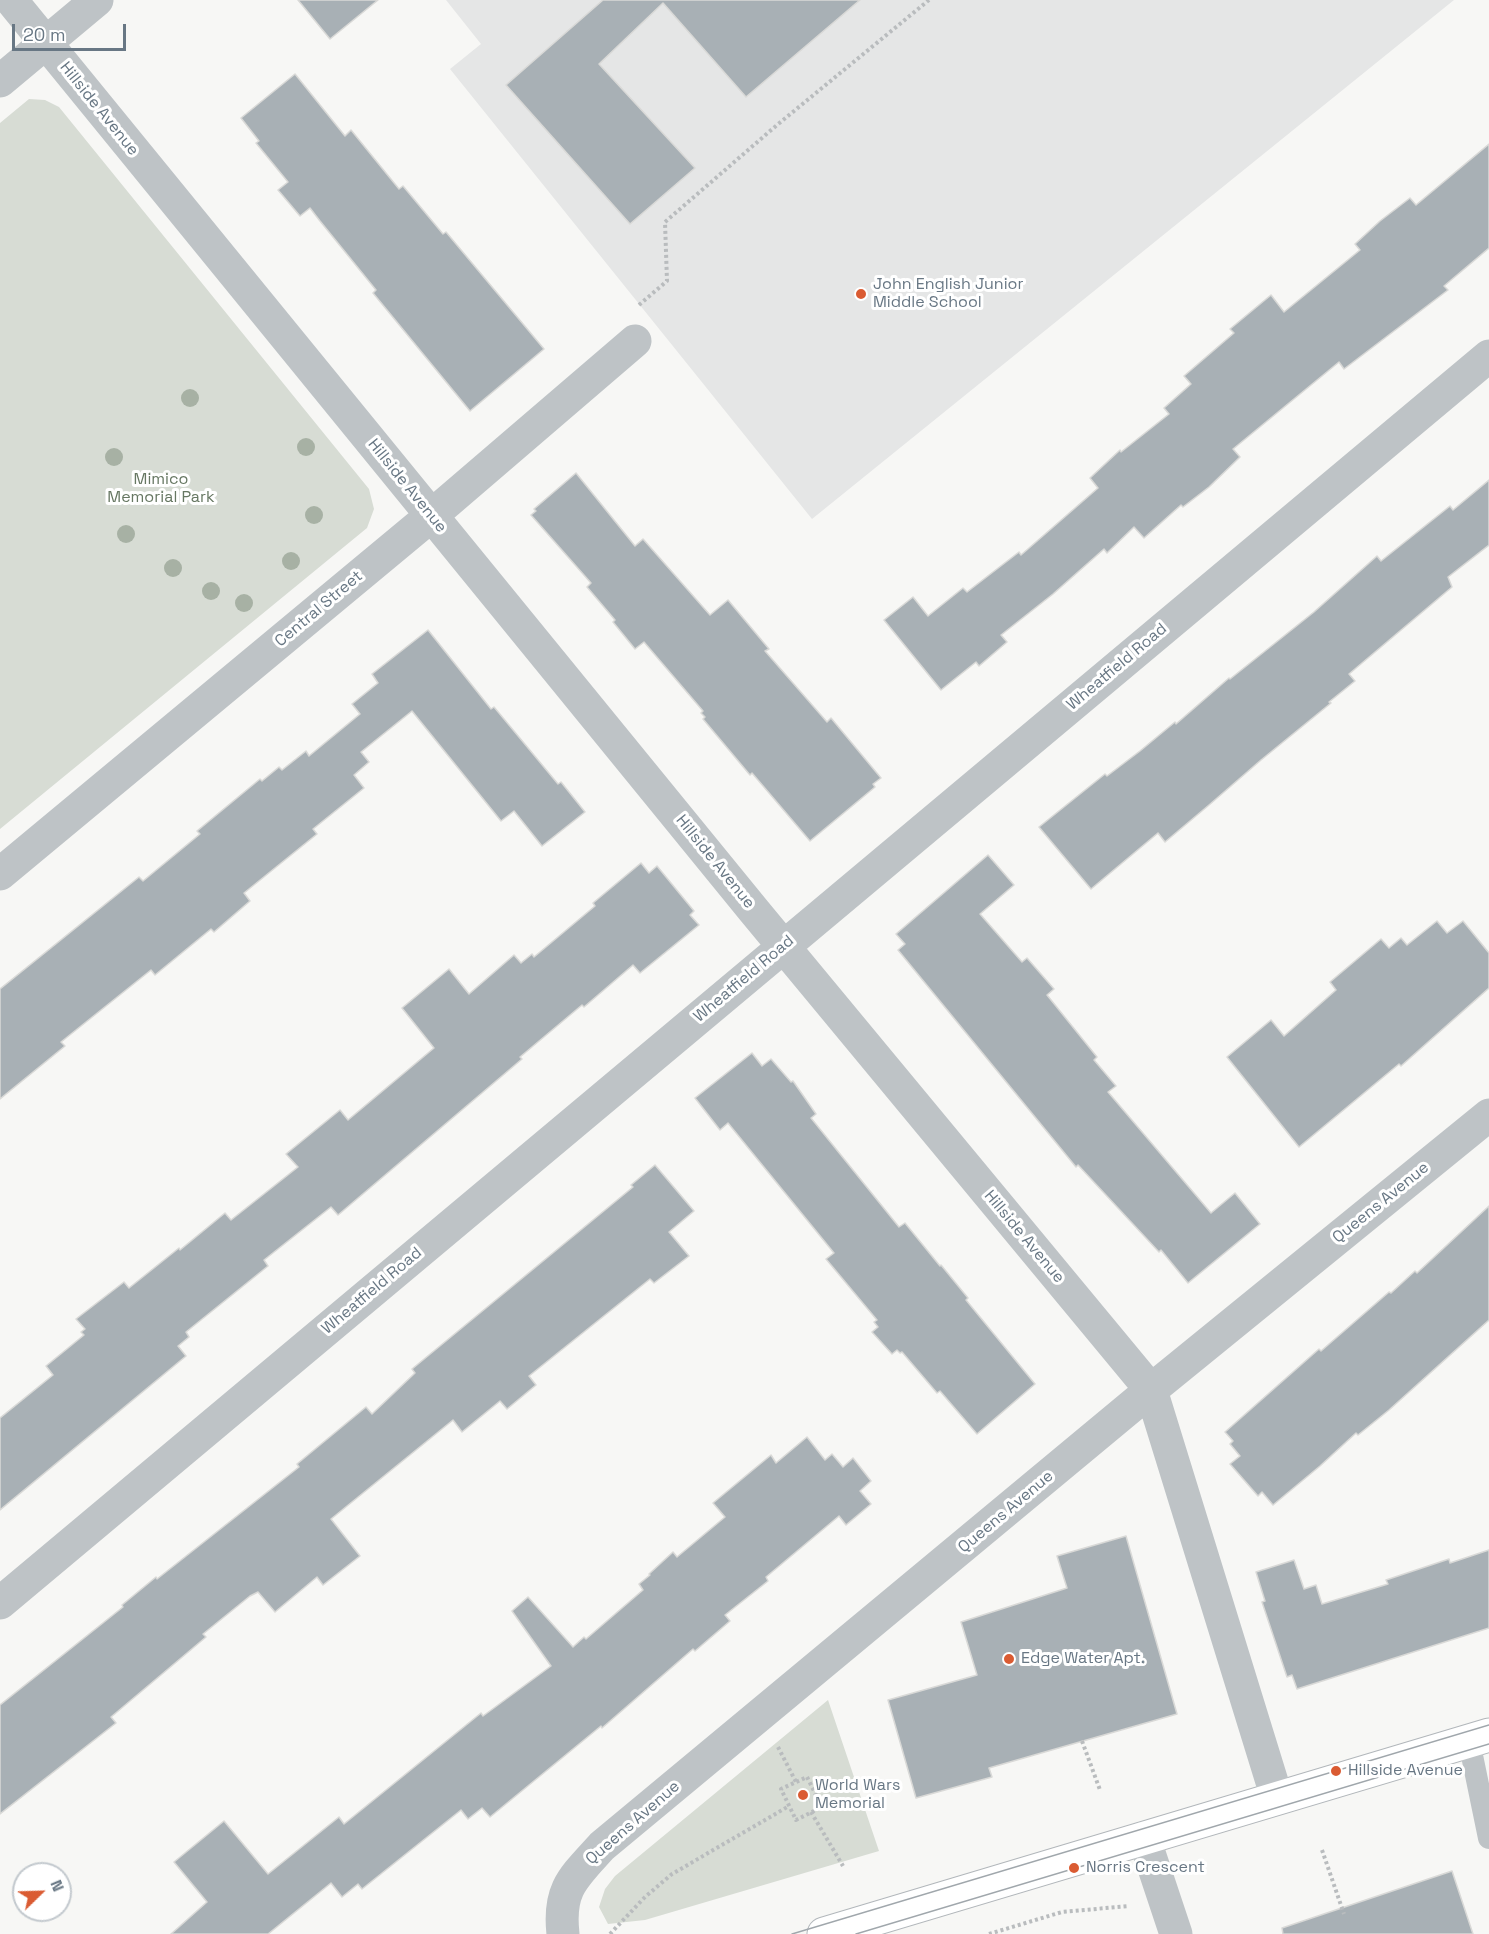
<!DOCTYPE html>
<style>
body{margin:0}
#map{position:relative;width:1489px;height:1934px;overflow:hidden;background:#f7f7f5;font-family:"Space Grotesk",sans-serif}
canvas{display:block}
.north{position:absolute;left:12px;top:1862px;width:60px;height:60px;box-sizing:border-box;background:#fff;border:2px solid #c3c9ce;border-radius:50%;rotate:67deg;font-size:16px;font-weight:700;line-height:24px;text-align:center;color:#687784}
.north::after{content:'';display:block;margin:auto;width:21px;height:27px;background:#da5b32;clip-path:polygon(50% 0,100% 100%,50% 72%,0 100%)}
.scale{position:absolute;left:12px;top:24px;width:114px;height:27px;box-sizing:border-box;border:3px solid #687784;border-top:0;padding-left:8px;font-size:18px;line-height:21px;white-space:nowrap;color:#687784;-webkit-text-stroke:4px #fff;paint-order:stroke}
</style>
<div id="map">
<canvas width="1489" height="1934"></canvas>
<div class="north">N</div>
<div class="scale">20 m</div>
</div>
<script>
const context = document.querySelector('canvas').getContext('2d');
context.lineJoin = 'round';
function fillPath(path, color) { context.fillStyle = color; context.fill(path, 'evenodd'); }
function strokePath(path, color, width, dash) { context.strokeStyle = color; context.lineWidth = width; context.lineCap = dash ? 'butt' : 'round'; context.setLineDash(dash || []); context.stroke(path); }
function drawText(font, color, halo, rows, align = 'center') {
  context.font = font + ' "Space Grotesk",sans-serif'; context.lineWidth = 6; context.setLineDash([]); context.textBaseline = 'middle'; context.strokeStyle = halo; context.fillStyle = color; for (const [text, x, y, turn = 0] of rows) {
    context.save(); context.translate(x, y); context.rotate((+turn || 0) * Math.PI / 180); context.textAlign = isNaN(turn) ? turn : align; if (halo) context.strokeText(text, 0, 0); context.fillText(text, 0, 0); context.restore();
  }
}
const built = new Path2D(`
 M 446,0 L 1454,0 L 812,519 L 450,69 L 481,44 Z`);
const green = new Path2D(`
 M 29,99 L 45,100 L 59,107 L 369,489 L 374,509 L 367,528 L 0,829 L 0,123 Z
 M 828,1700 L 879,1851 L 645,1920 L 608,1924 L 599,1907 L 605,1889 L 615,1876 Z`);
const building = new Path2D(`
 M 298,0 L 378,0 L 330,39 Z
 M 603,0 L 860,0 L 746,97 L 663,3 L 599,64 L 695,168 L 630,224 L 506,85 Z
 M 295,74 L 345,136 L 351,130 L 399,189 L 403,186 L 443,234 L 446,232 L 544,349 L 470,411 L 373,293 L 376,290 L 320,221 L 310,208 L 300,216 L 278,190 L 288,182 L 256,143 L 259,141 L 241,118 Z
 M 1489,144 L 1489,248 L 1444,286 L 1448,290 L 1344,369 L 1339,362 L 1233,449 L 1240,457 L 1209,487 L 1183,507 L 1181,505 L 1144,538 L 1134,527 L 1107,553 L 1104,549 L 1053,594 L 1001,635 L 1007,642 L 979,666 L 976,662 L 941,690 L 884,620 L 913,597 L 928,616 L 963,588 L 967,592 L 1019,552 L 1021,555 L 1098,488 L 1090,478 L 1120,450 L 1121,452 L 1169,414 L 1164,408 L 1191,384 L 1184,376 L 1234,333 L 1230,329 L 1271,295 L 1284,312 L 1360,250 L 1355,244 L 1380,221 L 1410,198 L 1416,205 Z
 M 576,473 L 635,546 L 643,539 L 710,615 L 728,600 L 769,649 L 765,651 L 827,722 L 831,718 L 881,778 L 873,784 L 875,787 L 810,841 L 752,773 L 750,775 L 703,719 L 705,717 L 701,713 L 703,711 L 644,642 L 635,649 L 613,622 L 615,620 L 587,587 L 591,583 L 531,515 L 536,511 L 534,509 Z
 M 1489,480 L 1489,545 L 1448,577 L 1452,587 L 1349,674 L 1355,681 L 1329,702 L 1331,703 L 1261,760 L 1209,805 L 1165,842 L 1158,833 L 1091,889 L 1039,827 L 1105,774 L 1107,776 L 1140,751 L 1175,722 L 1176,724 L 1229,678 L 1230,679 L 1314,612 L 1377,556 L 1381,561 L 1450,506 L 1453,510 Z
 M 428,630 L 491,709 L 494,707 L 558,784 L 561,782 L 585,812 L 542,846 L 514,811 L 501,821 L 412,711 L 361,752 L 369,762 L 354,775 L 364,788 L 313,829 L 317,834 L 244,893 L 250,901 L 214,932 L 211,929 L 155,975 L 151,970 L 61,1042 L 65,1046 L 0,1099 L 0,989 L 139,877 L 143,881 L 200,834 L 197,831 L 260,779 L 262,781 L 279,767 L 282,770 L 306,751 L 309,756 L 360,714 L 352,704 L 378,683 L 372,674 Z
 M 988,855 L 1014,885 L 980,914 L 1022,962 L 1027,958 L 1054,989 L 1047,995 L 1097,1057 L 1094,1060 L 1116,1086 L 1108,1092 L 1211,1213 L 1235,1193 L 1260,1224 L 1188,1283 L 1161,1250 L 1159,1252 L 1078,1165 L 1076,1167 L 898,950 L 905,944 L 896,934 Z
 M 641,863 L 649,873 L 657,866 L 694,911 L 690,915 L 699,925 L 640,973 L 633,965 L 584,1007 L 582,1005 L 520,1057 L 522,1059 L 338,1215 L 331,1207 L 264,1260 L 268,1266 L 186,1332 L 189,1337 L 178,1346 L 186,1356 L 0,1510 L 0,1418 L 53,1375 L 46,1366 L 84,1335 L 81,1332 L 85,1329 L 76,1319 L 124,1282 L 129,1288 L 179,1248 L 180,1250 L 225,1213 L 231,1220 L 298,1167 L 286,1154 L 340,1110 L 348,1120 L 434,1048 L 402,1008 L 449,969 L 469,994 L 514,955 L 521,963 L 532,954 L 534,957 L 595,906 L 593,903 Z
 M 1437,921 L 1447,933 L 1463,921 L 1489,953 L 1489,988 L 1401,1066 L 1399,1064 L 1299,1147 L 1227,1057 L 1271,1020 L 1284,1036 L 1336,990 L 1330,982 L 1381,939 L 1389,948 L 1401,938 L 1407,945 Z
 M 752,1053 L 762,1066 L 771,1059 L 791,1082 L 793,1081 L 816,1114 L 811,1118 L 899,1227 L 905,1223 L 940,1266 L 941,1265 L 968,1298 L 966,1300 L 1035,1384 L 977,1434 L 940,1391 L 937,1393 L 902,1352 L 900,1353 L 897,1350 L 892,1354 L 872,1332 L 878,1327 L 874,1322 L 877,1320 L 826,1259 L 834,1253 L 728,1123 L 720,1130 L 695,1098 Z
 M 655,1165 L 694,1211 L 669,1232 L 689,1256 L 654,1283 L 650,1279 L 529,1376 L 536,1385 L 507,1409 L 500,1401 L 462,1432 L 453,1420 L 331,1519 L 360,1556 L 323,1585 L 317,1577 L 275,1612 L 258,1592 L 250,1596 L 203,1634 L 206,1637 L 111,1717 L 116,1723 L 0,1814 L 0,1705 L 123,1607 L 122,1605 L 156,1577 L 157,1579 L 299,1467 L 297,1464 L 366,1407 L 372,1414 L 415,1373 L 412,1369 L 633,1187 L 631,1185 Z
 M 1489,1206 L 1489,1320 L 1389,1410 L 1358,1435 L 1356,1433 L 1320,1466 L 1273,1505 L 1262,1492 L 1258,1496 L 1230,1464 L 1240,1456 L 1230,1444 L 1233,1441 L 1225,1432 L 1319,1349 L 1321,1351 L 1389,1292 L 1391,1293 L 1415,1271 L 1417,1273 Z
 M 807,1437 L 825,1460 L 832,1454 L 843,1467 L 853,1458 L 871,1481 L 860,1491 L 871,1504 L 846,1525 L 839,1516 L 766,1577 L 768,1581 L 725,1615 L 730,1621 L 695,1651 L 693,1649 L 602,1728 L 601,1726 L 490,1817 L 482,1808 L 468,1819 L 461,1810 L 362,1889 L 358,1884 L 342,1897 L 331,1883 L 268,1934 L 171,1934 L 207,1902 L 174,1862 L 224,1821 L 268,1874 L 339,1817 L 344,1824 L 481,1713 L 483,1716 L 551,1666 L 512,1611 L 528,1597 L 573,1647 L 584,1637 L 586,1639 L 643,1590 L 639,1584 L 650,1575 L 649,1574 L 673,1552 L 677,1557 L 725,1517 L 713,1503 L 771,1455 L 776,1463 Z
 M 1126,1536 L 1177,1714 L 989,1768 L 992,1777 L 916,1798 L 888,1700 L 977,1675 L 961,1622 L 1067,1588 L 1057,1556 Z
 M 1489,1550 L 1489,1628 L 1297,1689 L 1292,1675 L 1287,1677 L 1262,1602 L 1265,1601 L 1256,1572 L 1294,1560 L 1304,1589 L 1316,1585 L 1322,1604 L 1388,1584 L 1386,1580 L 1449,1559 L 1450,1563 Z
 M 1452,1871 L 1473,1934 L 1283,1934 L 1282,1928 Z`);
const path = new Path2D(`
 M 639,305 L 667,281 L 665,222 L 777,125 L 929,0
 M 1082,1741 L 1100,1790
 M 778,1747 L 796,1782
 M 807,1777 L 822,1807 L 796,1820 L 781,1789 Z
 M 811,1812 L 843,1866
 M 1322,1850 L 1344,1914
 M 610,1934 L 645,1897 L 672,1874 L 789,1806
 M 989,1934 L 1062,1912 L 1129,1906`);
const lane = new Path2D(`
 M 1469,1741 L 1489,1838`);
const street = new Path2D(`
 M 11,0 L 755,912 L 1151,1390 L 1277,1798
 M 0,81 L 97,0
 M 0,874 L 431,516 L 635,341
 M 0,1603 L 1489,356
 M 1144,1838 L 1176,1934
 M 563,1934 C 558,1889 573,1878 602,1846 L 1151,1390 L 1489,1115`);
const primary = new Path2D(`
 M 824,1934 L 1489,1735`);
const tram = new Path2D(`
 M 792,1934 L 1489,1725
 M 856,1934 L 1489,1744`);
const trees = [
 [190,398],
 [306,447],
 [114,457],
 [314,515],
 [126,534],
 [291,561],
 [173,568],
 [211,591],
 [244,603]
];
const markers = [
 [861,294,6,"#da5b32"],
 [1009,1659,6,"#da5b32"],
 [1336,1771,6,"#da5b32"],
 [803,1795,6,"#da5b32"],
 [1074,1868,6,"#da5b32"]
];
const streetNames = [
 ["Hillside Avenue",99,109,51],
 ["Hillside Avenue",407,486,51],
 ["Central Street",319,609,-40],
 ["Wheatfield Road",1117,667,-40],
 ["Hillside Avenue",715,862,51],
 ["Wheatfield Road",744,979,-40],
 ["Queens Avenue",1381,1203,-39],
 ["Hillside Avenue",1024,1237,50],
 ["Wheatfield Road",372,1291,-40],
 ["Queens Avenue",1006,1512,-40],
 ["Queens Avenue",633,1823,-41]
];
const poiNames = [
 ["John English Junior",873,285],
 ["Middle School",873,303],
 ["Edge Water Apt.",1021,1659],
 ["Hillside Avenue",1348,1771],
 ["World Wars",815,1786],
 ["Memorial",815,1804],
 ["Norris Crescent",1086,1868]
];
const parkNames = [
 ["Mimico",161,480],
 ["Memorial Park",161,498]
];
fillPath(built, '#e5e6e6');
fillPath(green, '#d7dcd4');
fillPath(building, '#a8b0b5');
strokePath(building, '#d9d9d7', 1.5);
strokePath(primary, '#b2b7bb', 35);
strokePath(path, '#b9bcbe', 4, [3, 3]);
strokePath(lane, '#bec3c6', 22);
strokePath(street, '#bec3c6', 33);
strokePath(primary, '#fff', 33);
strokePath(tram, '#a0a7ac', 1.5);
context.fillStyle = '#a7b1a4';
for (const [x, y] of trees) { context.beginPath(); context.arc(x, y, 9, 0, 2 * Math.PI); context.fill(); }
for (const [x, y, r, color] of markers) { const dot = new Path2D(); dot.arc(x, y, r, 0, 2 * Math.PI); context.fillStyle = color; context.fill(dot); strokePath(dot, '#fff', 2); }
drawText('16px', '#687784', '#fff', streetNames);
drawText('16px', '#687784', '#fff', poiNames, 'left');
drawText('16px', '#667762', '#fff', parkNames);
</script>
